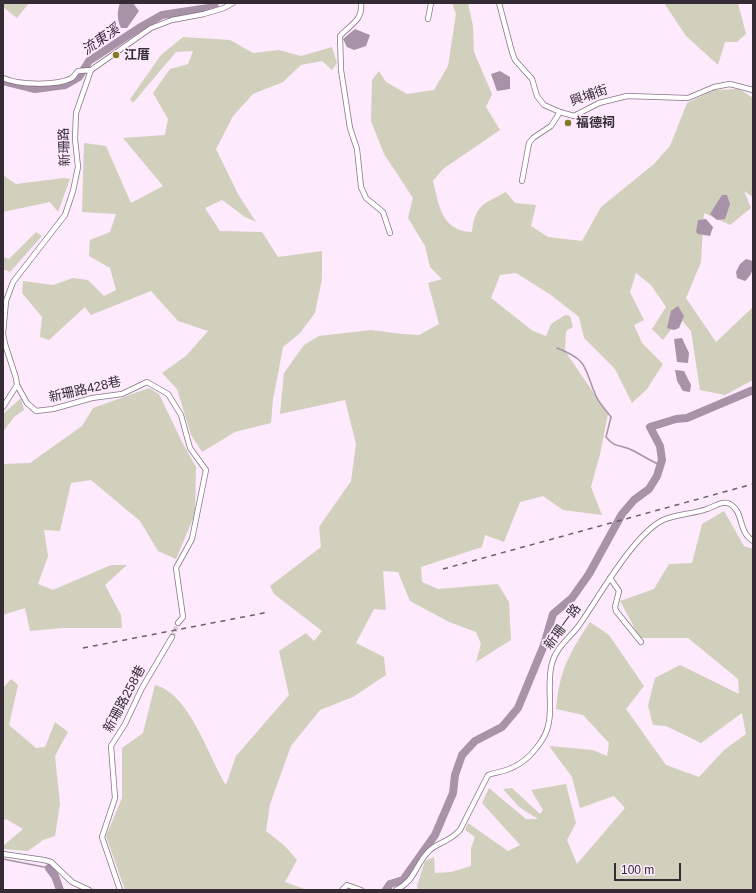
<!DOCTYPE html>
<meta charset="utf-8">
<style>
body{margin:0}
#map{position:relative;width:756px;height:893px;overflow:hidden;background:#fdeafc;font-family:Arial,sans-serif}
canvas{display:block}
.frame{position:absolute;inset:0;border:4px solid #342b34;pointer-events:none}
.scale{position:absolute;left:614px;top:863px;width:67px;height:18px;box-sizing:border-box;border:2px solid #342b34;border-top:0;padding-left:5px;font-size:12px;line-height:14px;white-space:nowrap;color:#342b34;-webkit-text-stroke:3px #fdeafc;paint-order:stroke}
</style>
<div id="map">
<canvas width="756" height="893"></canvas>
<div class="frame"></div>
<div class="scale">100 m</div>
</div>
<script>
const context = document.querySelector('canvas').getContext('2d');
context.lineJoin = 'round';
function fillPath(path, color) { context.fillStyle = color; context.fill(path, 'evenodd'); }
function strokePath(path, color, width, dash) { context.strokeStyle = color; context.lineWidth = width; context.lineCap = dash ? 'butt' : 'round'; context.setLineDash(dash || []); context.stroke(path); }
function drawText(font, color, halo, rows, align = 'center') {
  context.font = font + ' Arial,"Noto Sans TC",sans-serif'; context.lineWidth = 3.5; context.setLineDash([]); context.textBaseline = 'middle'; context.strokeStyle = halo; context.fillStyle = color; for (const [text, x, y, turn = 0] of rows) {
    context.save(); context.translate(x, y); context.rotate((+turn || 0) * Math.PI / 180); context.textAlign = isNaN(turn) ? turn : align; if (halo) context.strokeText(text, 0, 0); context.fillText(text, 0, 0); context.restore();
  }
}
const green = new Path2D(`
 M 3,3 L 29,3 L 17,18 L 3,7 Z
 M 452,3 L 468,3 L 473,26 L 474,52 L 492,94 L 486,107 L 500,130 L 443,169 L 433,181 C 439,205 441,231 472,232 C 475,204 484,204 506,192 L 515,203 L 536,205 L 531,226 L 548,237 L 582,241 L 601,207 L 654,164 L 670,146 L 687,103 L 714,90 L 739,89 L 753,98 L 753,197 L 744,191 L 751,208 L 730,225 L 704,213 L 701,262 L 686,298 L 716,342 L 753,307 L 753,380 L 725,395 L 700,390 L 691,331 L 680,318 L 663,340 L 652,329 L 666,307 L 651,285 L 636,273 L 630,292 L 644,320 L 634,325 L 642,343 L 663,364 L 647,389 L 632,403 L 615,369 L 584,338 L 579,317 L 551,295 L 516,273 L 500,275 L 491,298 L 533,331 L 546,336 L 551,324 L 565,315 L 570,316 L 573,327 L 566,331 L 565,351 L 608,414 L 600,454 L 591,487 L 602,515 L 563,510 L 543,496 L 520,502 L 504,542 L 485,535 L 482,547 L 421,567 L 422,582 L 438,589 L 498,584 L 509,602 L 511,640 L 476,662 L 481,644 L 476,632 L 449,622 L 410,601 L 398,572 L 383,571 L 386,610 L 374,609 L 356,643 L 384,657 L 386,675 L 353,697 L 320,710 L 291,746 L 270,804 L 266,831 L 285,846 L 297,860 L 285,882 L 307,890 L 125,890 L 106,836 L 122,798 L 122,748 L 143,733 L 155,685 C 190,694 208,756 226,785 L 236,756 L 289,695 L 279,651 L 306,633 L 314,641 L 322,631 L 274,594 L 270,586 L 321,547 L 319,527 L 351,481 L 356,444 L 345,400 L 280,414 L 284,373 L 304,345 L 319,336 L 371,330 L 402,334 L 419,335 L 439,324 L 428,283 L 442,279 L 430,267 L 425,246 L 408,218 L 413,198 L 384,154 L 371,121 L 372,80 L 379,71 L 386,82 L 407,94 L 434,90 L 448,66 L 456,14 Z
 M 664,3 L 738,3 L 746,34 L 737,42 L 725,42 L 718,65 L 686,36 Z
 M 183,37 L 230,40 L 253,53 L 279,50 L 301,56 L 332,47 L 337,63 L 332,70 L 322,61 L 301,65 L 283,82 L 253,94 L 233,116 L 216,149 L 238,194 L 256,222 L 245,217 L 222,200 L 205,208 L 220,231 L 262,232 L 278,257 L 322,251 L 322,279 L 315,313 L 300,333 L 283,347 L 273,400 L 271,423 L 235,432 L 202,452 L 191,435 L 177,389 L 162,373 L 186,356 L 208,331 L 178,321 L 151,291 L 91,315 L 85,307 L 49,340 L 40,337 L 42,317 L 22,293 L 23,281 L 53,285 L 73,278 L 88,280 L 104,296 L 116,290 L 110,268 L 89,256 L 90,240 L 110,232 L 116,214 L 82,212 L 84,143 L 106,146 L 131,203 L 163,186 L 123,138 L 165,135 L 168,119 L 153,93 L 170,69 L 188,64 L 193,51 L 176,52 L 133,103 L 130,99 L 161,55 Z
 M 3,175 L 16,184 L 64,178 L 70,179 L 58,212 L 50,202 L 3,212 Z
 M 36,232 L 42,236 L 10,272 L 3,269 L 3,257 L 9,259 Z
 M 149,388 L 159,394 L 182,442 L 196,467 L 195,514 L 176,559 L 158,551 L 140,521 L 91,480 L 71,483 L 60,531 L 44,530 L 48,556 L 38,584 L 53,590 L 111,565 L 127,565 L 105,585 L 121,615 L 122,628 L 63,628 L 30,631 L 25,608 L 3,615 L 3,464 L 30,463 L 82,426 L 93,408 Z
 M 21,398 L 24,410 L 14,417 L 3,432 L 3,414 Z
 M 724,511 L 744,546 L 753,549 L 753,890 L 418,890 L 417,886 L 425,861 L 434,857 L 435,873 L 451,872 L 471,866 L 471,848 L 475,837 L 465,830 L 468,823 L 508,851 L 520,845 L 482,803 L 489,788 L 526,819 L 538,819 L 519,807 L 503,789 L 512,788 L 540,814 L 543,810 L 531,790 L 566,784 L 576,823 L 567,840 L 577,864 L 625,808 L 614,796 L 580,808 L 572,777 L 549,746 L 593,750 L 607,756 L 609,743 L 583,715 L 556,709 C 560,669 569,654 590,622 L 609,635 L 644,686 L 626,709 L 666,765 L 699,777 L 724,750 L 746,734 L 742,713 L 701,743 L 666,726 L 653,725 L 648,706 L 655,678 L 680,665 L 739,694 L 738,679 L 688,638 L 640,638 L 620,601 L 654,589 L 669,564 L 692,563 L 702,524 Z
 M 11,679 L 18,685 L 9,725 L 36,748 L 45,747 L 55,722 L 68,732 L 55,756 L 60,804 L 55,836 L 43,840 L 28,851 L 3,849 L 3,846 L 23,829 L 6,819 L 3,821 L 3,688 Z`);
const water = new Path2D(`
 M 120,3 L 133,3 L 139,11 L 127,28 L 121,28 C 117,20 117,11 120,3 Z
 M 355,29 L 370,35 L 366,46 L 354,50 L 347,47 L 343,39 Z
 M 500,71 L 510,77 L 510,89 L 497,91 L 491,74 Z
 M 722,195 L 727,195 L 730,204 L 725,219 L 717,220 L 710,214 Z
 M 706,219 L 713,227 L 710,236 L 698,234 L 696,232 L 698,220 Z
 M 746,259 L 753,261 C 753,270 752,275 745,281 L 737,278 L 736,272 L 740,264 Z
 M 678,306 L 684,316 L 679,328 L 674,330 L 667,328 L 671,311 Z
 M 682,338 L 689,353 L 688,363 L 677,362 L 674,339 Z
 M 675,370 L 684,371 L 691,385 L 690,392 L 683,391 L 677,381 Z`);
const stream = new Path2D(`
 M 557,348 C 590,361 583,367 596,396 C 599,403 606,410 611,417 L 606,437 C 616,449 621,444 634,451 C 643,456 651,461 660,465
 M 3,859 L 49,868`);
const river = new Path2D(`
 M 3,81 L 35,89 L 65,85 L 79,77 L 89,61 L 139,28 L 162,15 L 215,7
 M 49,868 L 55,876 L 60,890
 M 386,890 L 390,884 L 403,880 L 435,835 L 453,793 L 455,775 L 462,755 L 475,741 L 502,727 L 518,708 L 544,645 L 553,614 L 572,598 L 589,574 L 622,514 L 634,500 L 649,489 L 657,476 L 662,460 L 660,446 L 650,427 L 676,419 L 687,418 L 753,390`);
const minorTunnel = new Path2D(`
 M 172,637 L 178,623`);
const minor = new Path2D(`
 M 361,3 C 363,20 351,24 340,36 L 341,70 L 350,128 L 357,149 L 361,187 L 366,198 L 383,212 L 390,233
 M 499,3 L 512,52 L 515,60 L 532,79 L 537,96 L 544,105 L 560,112 L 574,116 L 599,103 L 627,96 L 688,98 L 714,87 L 730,84 L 753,90
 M 428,19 L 431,3
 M 3,78 C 18,85 57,86 72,78 C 74,76 76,73 78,71 L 91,70
 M 522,181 L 529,143 L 533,138 L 551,126 L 560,112
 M 17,385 L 27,403 L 36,411 L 53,409 L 92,398 L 122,394 L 147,382 L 168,394 L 181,415 L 190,448 L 206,470 L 192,539 L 176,568 L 183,617 L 178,623
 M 3,407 L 17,385 L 16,378 L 5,344 L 3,334 L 6,301 L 13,282 L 65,215 L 73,191 L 78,167 L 75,139 L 76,113 L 91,70 L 151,28 L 172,20 L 204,14 L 224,8 L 233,3
 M 610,578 L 619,591 L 615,607 L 616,611 L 641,642
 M 3,854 L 44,860 L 51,862 L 72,882 L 89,890
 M 120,890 L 102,837 L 115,798 L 111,746 L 125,724 L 142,688 L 172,637
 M 342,890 L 347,885 L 361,890
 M 396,890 C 416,880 415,865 429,851 C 438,842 448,843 460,830 L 488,775 C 496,772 504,772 511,768 C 524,763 535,751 542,740 C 557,718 545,688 552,663 C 556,647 571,637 580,624 C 599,597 634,534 663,520 C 677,514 693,514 707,509 C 714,507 722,500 730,504 C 744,512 738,532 753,541`);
const rail = new Path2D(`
 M 443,569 L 753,484
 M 83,648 L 269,612`);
const markers = [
 [116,55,4,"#837b21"],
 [568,123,4,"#837b21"]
];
const poiNames = [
 ["江厝",124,55],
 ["福德祠",576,123]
];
const streetNames = [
 ["興埔街",589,96,-19],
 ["新珊路",65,147,-92],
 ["新珊路428巷",85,390,-13],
 ["新珊一路",563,627,-54],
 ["新珊路258巷",125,699,-62]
];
const waterNames = [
 ["流東溪",101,40,-35]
];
fillPath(green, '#d1d0bc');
fillPath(water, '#a892a7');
strokePath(stream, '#a892a7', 1.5);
strokePath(river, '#a892a7', 8);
strokePath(minorTunnel, '#d5c4d4', 4.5, [4.5, 2]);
strokePath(minor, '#877286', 6);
strokePath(minor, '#fff', 4.5);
strokePath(rail, '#6b5f6b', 1.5, [5, 5]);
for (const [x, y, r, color] of markers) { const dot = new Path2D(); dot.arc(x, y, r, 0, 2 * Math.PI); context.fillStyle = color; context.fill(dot); strokePath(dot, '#fdeafc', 1.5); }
drawText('bold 13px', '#342b34', '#fdeafc', poiNames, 'left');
drawText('13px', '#342b34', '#fdeafc', streetNames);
drawText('italic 14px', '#3f1f40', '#fdeafc', waterNames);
</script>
